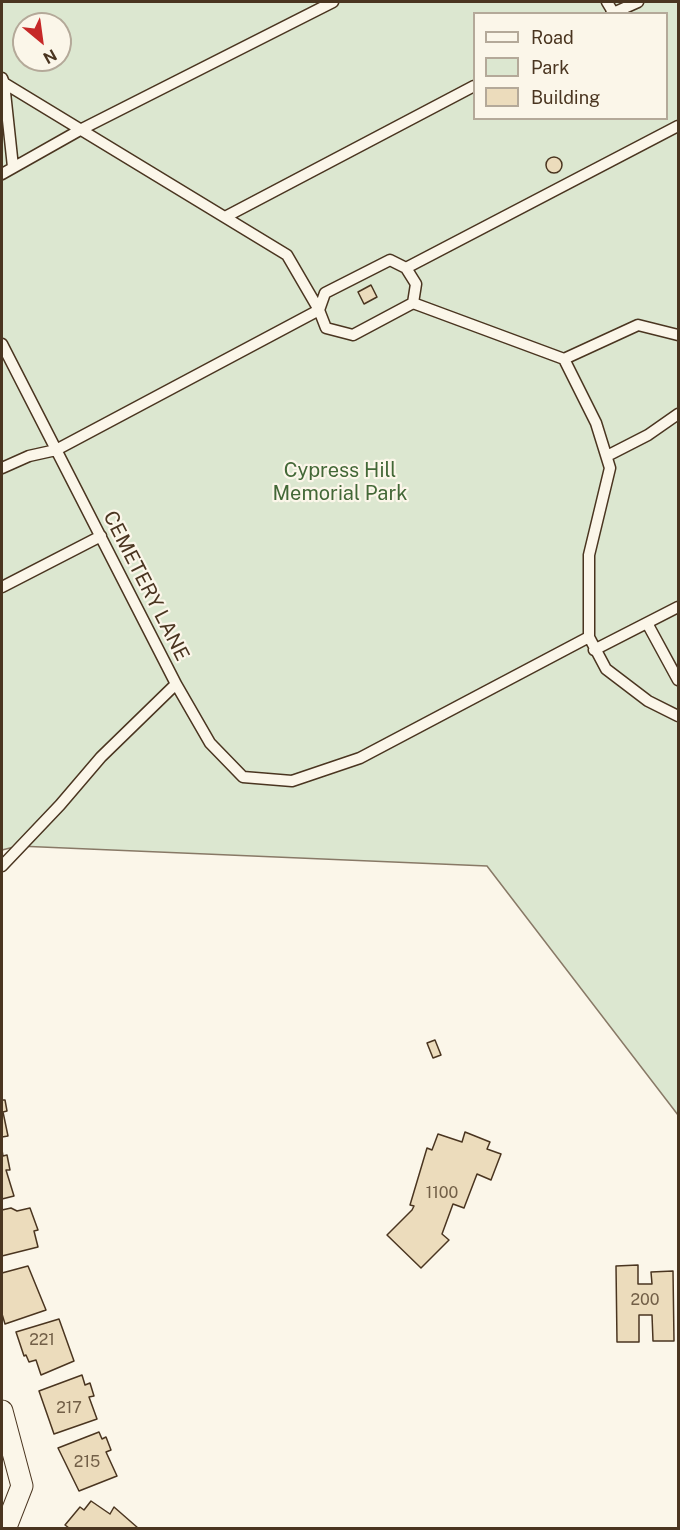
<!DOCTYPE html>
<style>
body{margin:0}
#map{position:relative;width:680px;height:1530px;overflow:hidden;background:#fbf6e9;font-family:"Public Sans",sans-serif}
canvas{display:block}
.frame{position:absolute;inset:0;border:3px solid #4a3520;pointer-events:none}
.legend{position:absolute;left:473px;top:12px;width:195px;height:108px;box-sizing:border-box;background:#fbf6e9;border:2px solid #b4a999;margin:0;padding:8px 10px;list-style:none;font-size:18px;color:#4a3520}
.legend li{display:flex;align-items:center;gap:12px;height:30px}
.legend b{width:30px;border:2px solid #b4a999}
.north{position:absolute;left:12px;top:12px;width:60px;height:60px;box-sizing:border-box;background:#fbf6e9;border:2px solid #b4a999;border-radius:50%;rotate:151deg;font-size:16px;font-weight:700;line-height:24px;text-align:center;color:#4a3520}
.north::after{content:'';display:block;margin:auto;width:21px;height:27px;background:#c62828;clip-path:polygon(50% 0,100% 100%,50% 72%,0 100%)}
</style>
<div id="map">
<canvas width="680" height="1530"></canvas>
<div class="frame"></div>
<ul class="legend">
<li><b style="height:8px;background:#fbf6e9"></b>Road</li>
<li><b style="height:16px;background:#dce7d0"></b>Park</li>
<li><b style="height:16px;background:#ecdcbc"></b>Building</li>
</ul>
<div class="north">N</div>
</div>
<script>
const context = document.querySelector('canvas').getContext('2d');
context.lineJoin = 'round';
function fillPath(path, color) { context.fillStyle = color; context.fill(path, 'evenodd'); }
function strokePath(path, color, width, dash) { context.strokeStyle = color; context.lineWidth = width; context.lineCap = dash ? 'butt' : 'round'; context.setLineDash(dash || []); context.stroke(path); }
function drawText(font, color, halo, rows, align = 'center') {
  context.font = font + ' "Public Sans",sans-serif'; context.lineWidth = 4.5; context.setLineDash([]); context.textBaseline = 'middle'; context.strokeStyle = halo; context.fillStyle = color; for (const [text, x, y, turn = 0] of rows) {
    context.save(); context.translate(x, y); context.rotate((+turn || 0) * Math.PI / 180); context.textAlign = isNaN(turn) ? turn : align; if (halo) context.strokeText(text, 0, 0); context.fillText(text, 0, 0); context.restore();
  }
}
const green = new Path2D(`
 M 2,2 L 678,2 L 678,1115 L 487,866 L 18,846 L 2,850 ZM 474,14 L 666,14 L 666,118 L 474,118 ZM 24,24 L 60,24 L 60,60 L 24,60 Z`);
const building = new Path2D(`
 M546 165a8 8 0 1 1 16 0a8 8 0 1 1-16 0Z
 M 371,285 L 377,297 L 364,304 L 358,292 Z
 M 435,1040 L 441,1055 L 433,1058 L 427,1043 Z
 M 2,1100 L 5,1100 L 7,1111 L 3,1112 L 8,1136 L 2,1137 Z
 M 465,1132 L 490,1142 L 487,1149 L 501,1154 L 491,1180 L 477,1174 L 464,1208 L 453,1204 L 442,1234 L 449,1240 L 421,1268 L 387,1235 L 412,1210 L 414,1206 L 410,1205 L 427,1148 L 432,1150 L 438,1134 L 462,1142 Z
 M 2,1150 L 3,1156 L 7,1155 L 10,1170 L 6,1170 L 14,1196 L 2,1199 Z
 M 11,1208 L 17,1211 L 30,1208 L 38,1230 L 34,1231 L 38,1247 L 2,1256 L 2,1210 Z
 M 638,1265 L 638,1284 L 652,1284 L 651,1272 L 673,1271 L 674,1341 L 653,1341 L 652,1315 L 639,1315 L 639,1342 L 617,1342 L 616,1266 Z
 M 28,1266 L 46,1310 L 5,1324 L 2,1314 L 2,1273 Z
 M 59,1319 L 74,1361 L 41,1375 L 36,1360 L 29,1362 L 26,1355 L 24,1356 L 16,1332 Z
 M 82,1375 L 85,1385 L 90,1383 L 94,1396 L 89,1397 L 97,1419 L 54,1434 L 39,1391 Z
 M 99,1432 L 102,1439 L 106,1437 L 111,1450 L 106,1452 L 117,1476 L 79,1491 L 58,1448 Z
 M 91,1501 L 110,1514 L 114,1507 L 138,1528 L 69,1528 L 65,1525 L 80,1507 L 84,1510 Z`);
const service = new Path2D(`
 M 607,2 L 613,12
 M 611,14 L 638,2
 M 2,78 L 4,83 L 287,255 L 319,310 L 326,328 L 353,335 L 413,303 L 416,284 L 406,268 L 390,260 L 325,293 L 319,310 L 56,450 L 29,456 L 2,468
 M 4,83 L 13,167
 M 2,174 L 80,130 L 333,2
 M 227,216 L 474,86
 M 406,268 L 678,126
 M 413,303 L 564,359 L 596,423 L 610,468 L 589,555 L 589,637 L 606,669 L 648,701 L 678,716
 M 2,344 L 176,684 L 101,757 L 60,805 L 2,866
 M 564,359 L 638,325 L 678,335
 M 607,456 L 648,435 L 678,414
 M 2,587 L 101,536
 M 647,623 L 678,680
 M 594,650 L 678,607
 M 176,684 L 210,743 L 243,777 L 292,781 L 360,758 L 589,637`);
const minor = new Path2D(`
 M 2,1411 L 22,1486 L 6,1527 L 2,1528`);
const numberNames = [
 ["1100",442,1193],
 ["200",645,1300],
 ["221",42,1340],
 ["217",69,1408],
 ["215",87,1462]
];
const parkNames = [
 ["Cypress Hill",340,471],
 ["Memorial Park",340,494]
];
const streetNames = [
 ["CEMETERY LANE",146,586,63]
];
fillPath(green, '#dce7d0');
strokePath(green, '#887966', 1.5);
fillPath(building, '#ecdcbc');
strokePath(building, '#4a3520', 1.5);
strokePath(service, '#4a3520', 13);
strokePath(minor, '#4a3520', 23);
strokePath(service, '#fbf6e9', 10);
strokePath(minor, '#fbf6e9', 21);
drawText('16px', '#725f47', null, numberNames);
drawText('20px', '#436837', '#fbf6e9', parkNames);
drawText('20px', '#4a3520', '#fbf6e9', streetNames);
</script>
